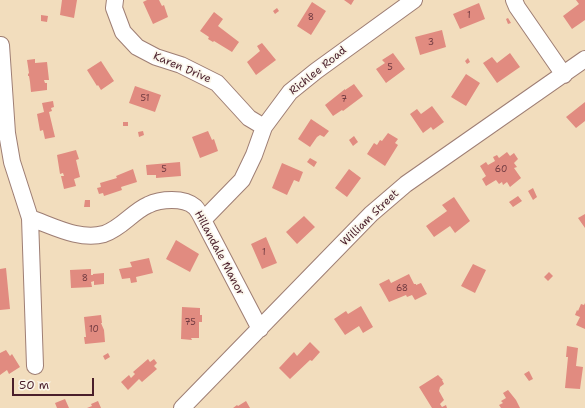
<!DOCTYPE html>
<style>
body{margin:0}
#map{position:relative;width:585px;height:408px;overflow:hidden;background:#f2ddbd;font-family:"Shantell Sans",sans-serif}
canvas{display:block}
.scale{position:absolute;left:12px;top:378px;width:82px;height:18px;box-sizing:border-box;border:2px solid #4a1f2b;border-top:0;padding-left:5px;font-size:12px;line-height:14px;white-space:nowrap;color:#4a1f2b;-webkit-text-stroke:3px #fbf7ec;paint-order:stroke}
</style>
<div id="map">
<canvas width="585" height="408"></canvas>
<div class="scale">50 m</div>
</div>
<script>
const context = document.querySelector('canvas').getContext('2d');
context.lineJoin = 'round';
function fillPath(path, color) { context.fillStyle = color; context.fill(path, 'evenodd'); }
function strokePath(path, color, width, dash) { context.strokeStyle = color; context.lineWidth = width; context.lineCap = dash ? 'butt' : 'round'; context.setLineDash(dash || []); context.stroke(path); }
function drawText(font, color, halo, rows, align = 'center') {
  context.font = font + ' "Shantell Sans",sans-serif'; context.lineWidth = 3.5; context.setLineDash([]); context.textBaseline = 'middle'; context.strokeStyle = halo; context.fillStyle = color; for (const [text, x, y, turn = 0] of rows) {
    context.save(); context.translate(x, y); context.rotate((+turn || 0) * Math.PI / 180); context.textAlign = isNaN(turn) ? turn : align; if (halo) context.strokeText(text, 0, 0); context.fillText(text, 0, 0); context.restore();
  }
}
const building = new Path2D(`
 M 62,0 L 77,0 L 74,18 L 60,15 Z
 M 147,0 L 159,0 L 162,6 L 164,5 L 168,17 L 153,24 L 143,2 Z
 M 344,0 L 354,0 L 351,5 Z
 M 576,0 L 585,0 L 585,20 L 572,29 L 563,16 L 579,4 Z
 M 312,2 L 326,11 L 311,35 L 297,26 Z
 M 479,3 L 485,19 L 460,29 L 453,14 Z
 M 277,8 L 279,11 L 275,14 L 273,11 Z
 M 214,12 L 223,19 L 218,26 L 239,42 L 232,52 L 214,41 L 213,42 L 208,39 L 209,37 L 200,31 Z
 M 41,15 L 48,16 L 47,22 L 41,21 Z
 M 508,18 L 511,23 L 508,24 L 506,19 Z
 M 442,30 L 446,47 L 420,55 L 415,37 Z
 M 262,43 L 276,60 L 256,75 L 247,62 L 260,51 L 257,46 Z
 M 393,53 L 405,69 L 386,83 L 376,69 L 385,63 L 382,60 Z
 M 510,53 L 520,67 L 497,83 L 483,63 L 492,57 L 497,63 Z
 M 468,58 L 470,62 L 467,64 L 465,61 Z
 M 35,59 L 35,63 L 47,62 L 49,80 L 44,80 L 45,83 L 47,83 L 47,90 L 31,92 L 30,82 L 29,76 L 28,76 L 28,74 L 29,73 L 27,60 Z
 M 101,61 L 114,81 L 101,90 L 98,85 L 97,86 L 87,70 Z
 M 466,74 L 480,83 L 466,106 L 451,97 Z
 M 354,84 L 363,96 L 343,111 L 342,110 L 333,116 L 325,105 L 345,89 L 345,90 Z
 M 135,86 L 161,95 L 155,112 L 129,103 Z
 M 53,101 L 54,107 L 51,108 L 52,111 L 49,112 L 55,137 L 45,139 L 43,130 L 40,131 L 37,114 L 44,112 L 42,103 Z
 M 585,102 L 585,121 L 576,128 L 566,117 Z
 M 432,106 L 444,122 L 433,130 L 431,127 L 423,133 L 410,114 L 417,109 L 421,114 Z
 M 311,119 L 329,131 L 324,137 L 320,135 L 317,137 L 310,147 L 298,139 Z
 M 123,122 L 128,122 L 128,126 L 123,126 Z
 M 143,131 L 144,135 L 139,137 L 138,132 Z
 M 208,131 L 212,140 L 214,139 L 218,151 L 200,158 L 192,137 Z
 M 388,133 L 398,139 L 395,143 L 398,145 L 385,166 L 367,154 L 374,143 L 377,145 L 380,140 L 382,141 Z
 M 354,136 L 358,142 L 353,146 L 349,140 Z
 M 76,150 L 79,159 L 76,160 L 80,177 L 74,179 L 76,186 L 64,189 L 61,176 L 64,176 L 63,173 L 60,174 L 57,155 Z
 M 507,152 L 510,156 L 514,153 L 518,159 L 514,163 L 517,167 L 514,168 L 521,178 L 510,187 L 507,182 L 503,185 L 502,182 L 499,184 L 496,180 L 486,186 L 482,179 L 486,176 L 480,166 L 486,162 L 488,165 L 495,161 L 493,157 L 497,155 L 499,158 Z
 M 310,158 L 317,162 L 314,167 L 307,162 Z
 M 180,162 L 181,176 L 156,178 L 156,175 L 147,175 L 146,165 Z
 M 282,163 L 303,172 L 299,182 L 294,180 L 287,195 L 272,188 Z
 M 133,169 L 137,182 L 121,187 L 122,190 L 104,196 L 103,193 L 99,194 L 97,188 L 101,187 L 100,183 L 117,178 L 116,176 Z
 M 349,169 L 361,178 L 347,197 L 335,188 Z
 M 533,188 L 537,197 L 533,200 L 528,191 Z
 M 518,196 L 522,201 L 513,207 L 509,202 Z
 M 454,197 L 470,221 L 455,233 L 450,226 L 434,237 L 426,226 L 447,211 L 442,205 Z
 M 85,200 L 90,200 L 90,207 L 84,207 Z
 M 585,214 L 585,228 L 578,218 Z
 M 304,216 L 315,227 L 297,244 L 286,232 Z
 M 266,237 L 277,263 L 262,269 L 251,244 Z
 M 176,240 L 199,254 L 190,272 L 166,259 Z
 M 149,258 L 153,273 L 136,277 L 137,282 L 131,283 L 130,278 L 122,279 L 119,269 L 132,267 L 130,262 Z
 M 473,264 L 486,270 L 475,293 L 461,286 Z
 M 6,268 L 10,309 L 0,310 L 0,269 Z
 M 91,269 L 91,275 L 93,275 L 93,274 L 104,273 L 104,284 L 94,285 L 94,281 L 91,282 L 92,287 L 71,288 L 70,270 Z
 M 549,272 L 553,276 L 548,281 L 544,277 Z
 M 409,274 L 414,284 L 416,284 L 416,285 L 421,283 L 427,294 L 415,300 L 412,295 L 407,297 L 406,295 L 389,302 L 379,284 L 389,279 L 391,283 Z
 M 585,303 L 585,329 L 576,325 L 580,317 L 575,315 L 577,310 L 578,311 L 581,304 L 584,305 Z
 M 361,306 L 373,327 L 363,333 L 359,326 L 345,335 L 334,319 L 346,311 L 348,314 Z
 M 182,307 L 200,308 L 200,315 L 202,315 L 202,322 L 199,322 L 199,338 L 191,338 L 192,340 L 181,339 Z
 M 101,315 L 102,323 L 101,323 L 104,330 L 105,342 L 85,344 L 84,337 L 86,337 L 84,317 Z
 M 310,342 L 320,352 L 312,361 L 310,360 L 290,379 L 279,368 L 294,352 L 297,356 Z
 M 567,346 L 578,348 L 576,366 L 583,367 L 580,389 L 565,388 L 568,357 L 566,357 Z
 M 6,350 L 10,356 L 12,354 L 20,367 L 9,374 L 7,370 L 0,375 L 0,353 Z
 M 108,353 L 110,357 L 105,360 L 103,356 Z
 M 148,359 L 150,362 L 154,359 L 157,363 L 154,366 L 157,369 L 142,382 L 139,379 L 128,390 L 121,382 L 129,375 L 131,378 L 135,374 L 133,372 Z
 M 529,371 L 533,379 L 529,381 L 524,374 Z
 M 438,375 L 443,380 L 442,380 L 444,384 L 440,387 L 439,391 L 444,400 L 440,404 L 442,407 L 446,405 L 447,408 L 432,408 L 419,387 Z
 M 508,390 L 516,400 L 520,408 L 501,408 L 499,405 L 503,403 L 501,401 L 506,398 L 503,393 Z
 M 65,399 L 69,408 L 57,408 L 55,403 Z
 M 98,401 L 101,408 L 87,408 L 92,406 L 91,404 Z
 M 246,401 L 250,408 L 233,408 L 237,405 L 238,406 Z`);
const minor = new Path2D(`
 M 115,0 L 114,8 L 123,32 L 137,47 L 156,57 L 181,65 L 217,83 L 249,118 L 264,127
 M 514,0 L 517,7 L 564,75
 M 1,45 L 7,133 L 12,162 L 30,218 L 35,366
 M 30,218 C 53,226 80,241 104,234 C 122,228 132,212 148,205 C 160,199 184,197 195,207 C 198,210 201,216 203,220 L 260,329
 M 203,220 L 242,180 L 254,155 L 264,127 L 290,92 L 316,71 L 414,0
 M 182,408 L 371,214 L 406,184 L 585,59`);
const numberNames = [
 ["1",469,16],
 ["8",311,18],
 ["3",431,43],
 ["5",390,68],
 ["51",145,99],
 ["7",344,100],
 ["5",164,170],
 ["60",501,170],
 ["1",264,253],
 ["8",85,279],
 ["68",402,289],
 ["75",190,323],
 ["10",94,330]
];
const streetNames = [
 ["Karen Drive",182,68,23],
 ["Richlee Road",318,71,-39],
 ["William Street",370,218,-44],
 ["Hillandale Manor",219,253,62]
];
fillPath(building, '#e18b80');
strokePath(minor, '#9e7e74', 18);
strokePath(minor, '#fff', 16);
drawText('9px', '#703a40', null, numberNames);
drawText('11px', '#4a1f2b', '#fbf7ec', streetNames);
</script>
